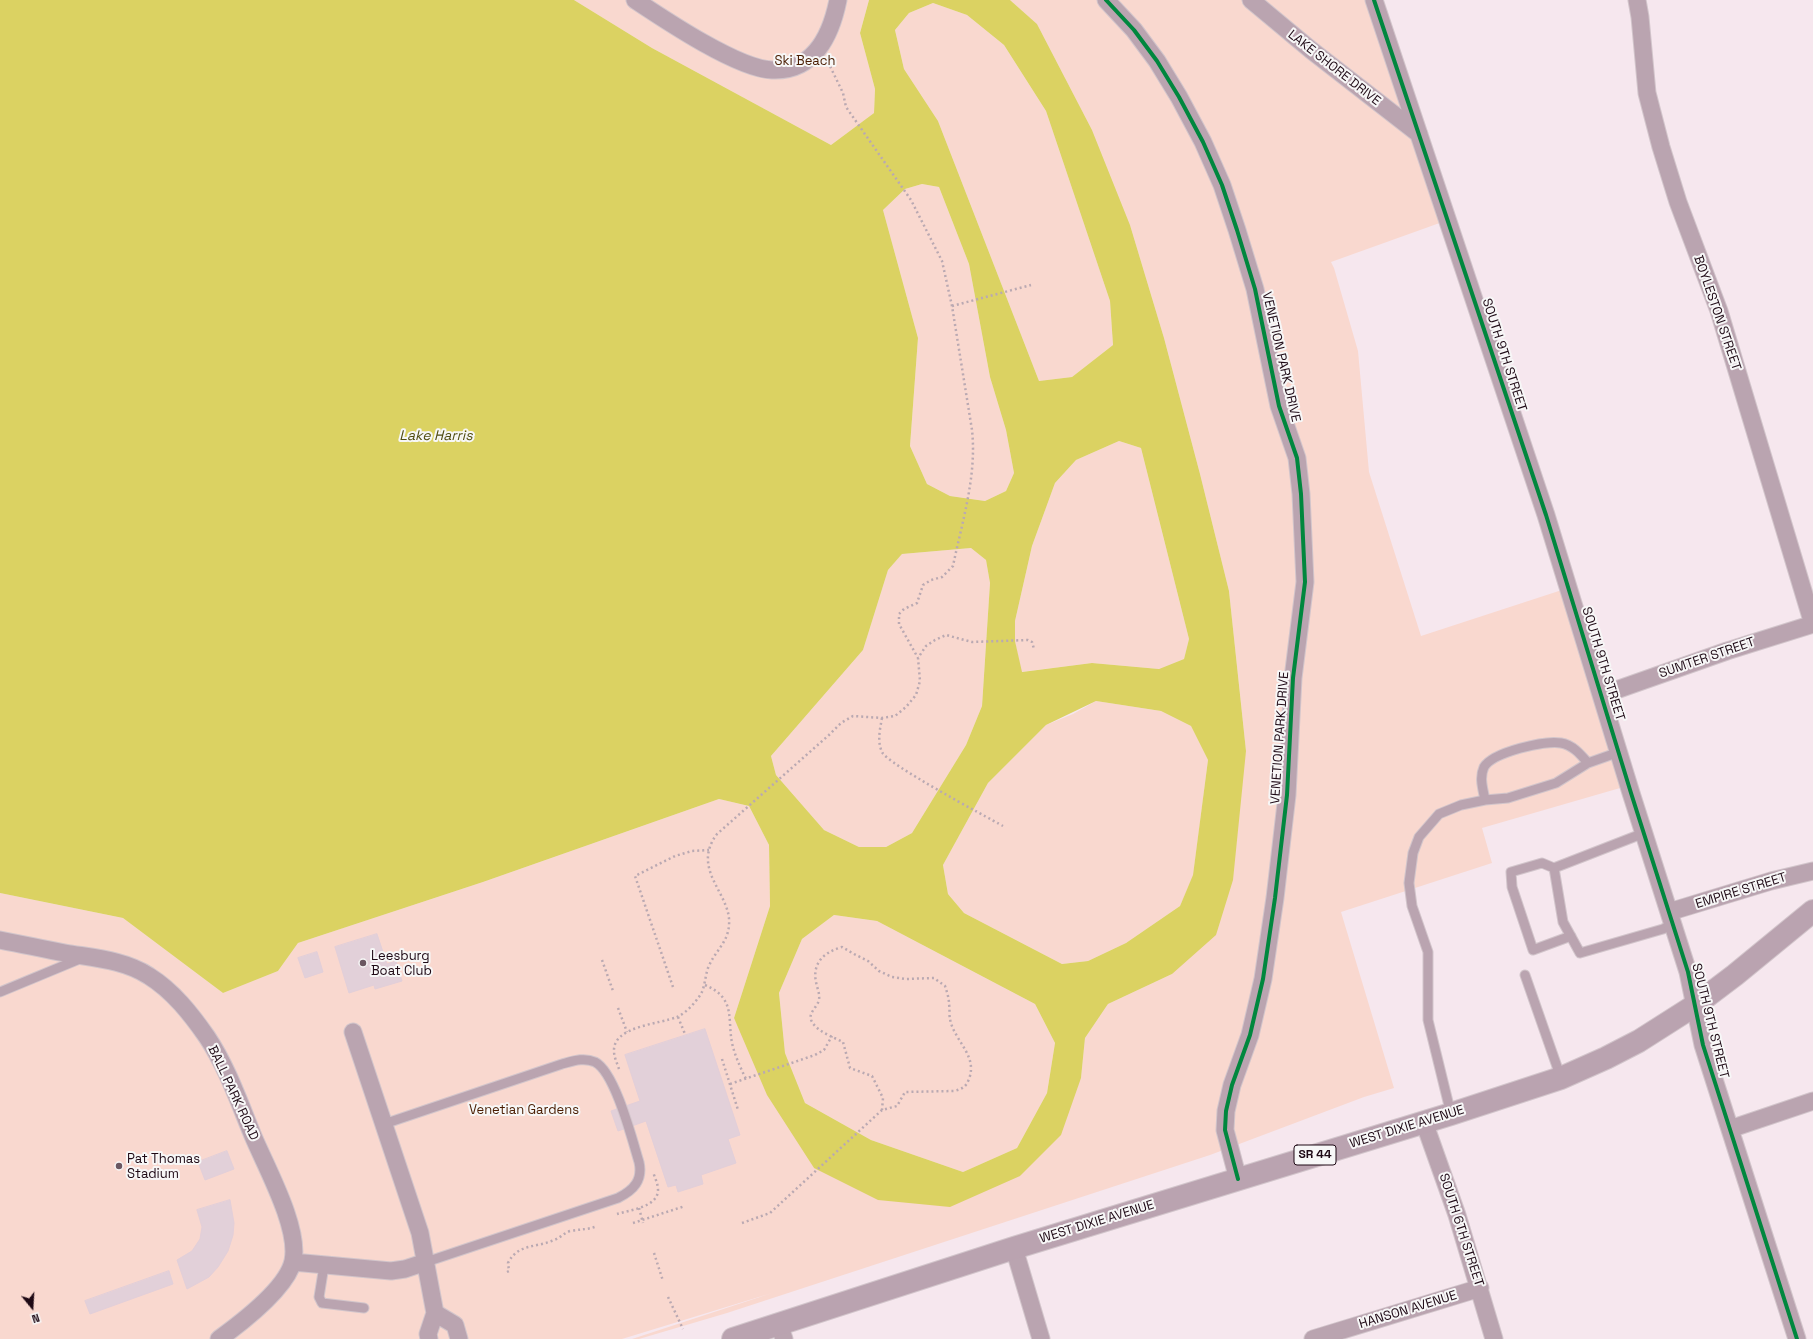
<!DOCTYPE html>
<style>
body{margin:0}
#map{position:relative;width:1813px;height:1339px;overflow:hidden;background:#f6e7ee;font-family:"Space Grotesk",sans-serif}
canvas{display:block}
.north{position:absolute;left:12px;top:1287px;width:40px;height:40px;-webkit-text-stroke:3px #f7f7f7;paint-order:stroke;rotate:162deg;font-size:11px;font-weight:700;line-height:16px;text-align:center;color:#1e0915}
.north::after{content:'';display:block;margin:auto;width:14px;height:18px;background:#1e0915;clip-path:polygon(50% 0,100% 100%,50% 72%,0 100%)}
</style>
<div id="map">
<canvas width="1813" height="1339"></canvas>
<div class="north">N</div>
</div>
<script>
const context = document.querySelector('canvas').getContext('2d');
context.lineJoin = 'round';
function fillPath(path, color) { context.fillStyle = color; context.fill(path, 'evenodd'); }
function strokePath(path, color, width, dash) { context.strokeStyle = color; context.lineWidth = width; context.lineCap = dash ? 'butt' : 'round'; context.setLineDash(dash || []); context.stroke(path); }
function drawText(font, color, halo, rows, align = 'center') {
  context.font = font + ' "Space Grotesk",sans-serif'; context.lineWidth = 4; context.setLineDash([]); context.textBaseline = 'middle'; context.strokeStyle = halo; context.fillStyle = color; for (const [text, x, y, turn = 0] of rows) {
    context.save(); context.translate(x, y); context.rotate((+turn || 0) * Math.PI / 180); context.textAlign = isNaN(turn) ? turn : align; if (halo) context.strokeText(text, 0, 0); context.fillText(text, 0, 0); context.restore();
  }
}
const green = new Path2D(`
 M 574,0 L 869,0 L 860,33 L 875,89 L 874,113 L 831,145 L 652,48 Z
 M 1010,0 L 1373,0 L 1448,220 L 1331,262 L 1334,268 L 1358,351 L 1369,472 L 1421,636 L 1565,589 L 1627,786 L 1482,828 L 1492,863 L 1341,912 L 1394,1088 L 1364,1097 L 1210,1155 L 727,1313 L 639,1339 L 632,1339 L 772,1293 L 622,1339 L 0,1339 L 0,893 L 123,918 L 223,993 L 278,971 L 298,943 L 483,882 L 719,799 L 749,806 L 769,845 L 770,906 L 734,1018 L 814,1168 L 1020,1176 L 1081,1078 L 1085,1038 L 1108,1004 L 1172,974 L 1246,751 L 1229,591 L 1200,474 L 1164,338 L 1130,225 L 1092,130 L 1037,24 Z
 M 933,3 L 967,15 L 1004,45 L 1046,111 L 1110,301 L 1113,345 L 1072,377 L 1039,381 L 938,121 L 904,69 L 895,30 L 909,13 Z
 M 922,184 L 939,187 L 969,264 L 990,377 L 1006,430 L 1014,473 L 1006,491 L 985,501 L 950,496 L 927,484 L 910,446 L 918,338 L 883,210 L 905,189 Z
 M 1119,441 L 1141,448 L 1189,639 L 1184,659 L 1159,669 L 1092,663 L 1021,672 L 1015,641 L 1015,621 L 1032,546 L 1055,483 L 1076,460 Z
 M 971,548 L 986,560 L 990,583 L 982,706 L 966,745 L 912,833 L 886,847 L 859,847 L 824,830 L 776,775 L 771,756 L 863,650 L 888,570 L 902,554 Z
 M 1096,701 L 1161,711 L 1191,726 L 1208,760 L 1193,876 L 1180,906 L 1126,943 L 1088,961 L 1062,964 L 964,913 L 948,894 L 943,865 L 988,783 L 1046,725 L 1073,714 Z
 M 834,915 L 877,921 L 1035,1004 L 1055,1043 L 1047,1093 L 1017,1148 L 963,1172 L 871,1140 L 805,1103 L 785,1053 L 779,993 L 802,939 Z`);
const water = new Path2D(`
 M 0,0 L 574,0 L 652,48 L 831,145 L 874,113 L 875,89 L 860,33 L 869,0 L 1010,0 L 1037,24 L 1092,130 L 1130,225 L 1164,338 L 1200,474 L 1229,591 L 1246,751 L 1233,880 L 1216,935 L 1172,974 L 1108,1004 L 1085,1038 L 1081,1078 L 1061,1135 L 1020,1176 L 950,1207 L 878,1200 L 814,1168 L 767,1095 L 734,1018 L 770,906 L 769,845 L 749,806 L 719,799 L 483,882 L 298,943 L 278,971 L 223,993 L 123,918 L 0,893 ZM 933,3 L 967,15 L 1004,45 L 1046,111 L 1110,301 L 1113,345 L 1072,377 L 1039,381 L 938,121 L 904,69 L 895,30 L 909,13 ZM 922,184 L 939,187 L 969,264 L 990,377 L 1006,430 L 1014,473 L 1006,491 L 985,501 L 950,496 L 927,484 L 910,446 L 918,338 L 883,210 L 905,189 ZM 1119,441 L 1141,448 L 1189,639 L 1184,659 L 1159,669 L 1092,663 L 1022,672 L 1015,641 L 1015,621 L 1032,546 L 1055,483 L 1076,460 ZM 971,548 L 986,560 L 990,583 L 982,706 L 966,745 L 912,833 L 886,847 L 859,847 L 824,830 L 776,775 L 771,756 L 863,650 L 888,570 L 902,554 ZM 1096,701 L 1161,711 L 1191,726 L 1208,760 L 1193,875 L 1180,906 L 1126,943 L 1088,961 L 1062,964 L 964,913 L 948,894 L 943,865 L 988,783 L 1046,725 ZM 834,915 L 877,921 L 1035,1004 L 1055,1043 L 1047,1093 L 1017,1148 L 963,1172 L 871,1140 L 805,1103 L 785,1053 L 779,993 L 802,939 Z`);
const building = new Path2D(`
 M 377,934 L 387,964 L 396,961 L 402,981 L 375,989 L 374,985 L 349,993 L 335,947 Z
 M 317,952 L 323,972 L 305,978 L 298,958 Z
 M 705,1029 L 740,1135 L 728,1139 L 736,1163 L 701,1175 L 703,1184 L 678,1192 L 676,1185 L 668,1187 L 646,1121 L 618,1131 L 611,1111 L 640,1101 L 625,1055 Z
 M 227,1151 L 234,1169 L 205,1180 L 198,1162 Z
 M 230,1200 L 234,1223 L 233,1235 L 228,1251 L 218,1267 L 209,1277 L 187,1289 L 177,1260 L 192,1251 L 200,1239 L 202,1227 L 197,1210 Z
 M 169,1271 L 173,1284 L 90,1314 L 85,1301 Z`);
const path = new Path2D(`
 M 828,62 L 843,93 L 846,107 L 911,200 L 942,261 L 952,306 L 972,430 C 977,476 962,522 953,566 L 942,577 L 931,580 L 923,585 L 917,603 L 904,609 L 899,614 L 899,624 L 918,658
 M 952,306 L 1031,285
 M 882,718 C 880,729 877,741 882,752 C 887,764 985,816 1003,826
 M 602,960 L 613,991
 M 705,985 C 738,999 726,1021 733,1047 C 736,1058 741,1069 746,1079
 M 673,987 L 635,876 L 675,856 L 692,851 L 709,850
 M 618,1008 L 627,1032
 M 678,1017 L 685,1034
 M 722,1059 L 738,1110
 M 619,1069 C 617,1063 614,1057 614,1051 C 613,1026 660,1024 677,1017 C 686,1013 695,1003 701,994 C 705,986 705,977 708,968 C 714,952 728,943 729,925 C 732,894 690,870 717,834 L 829,735 L 841,723 L 853,716 L 882,718 L 895,716 L 906,707 L 916,695 L 920,681 L 918,658 L 926,646 L 935,640 L 946,635 L 972,642 L 1028,640 L 1032,642 L 1034,649
 M 730,1084 L 815,1055 L 824,1050 L 832,1036
 M 639,1208 L 643,1223
 M 617,1214 C 630,1210 658,1207 658,1190 C 658,1184 655,1178 653,1172
 M 633,1223 L 685,1206
 M 742,1223 L 770,1213 L 882,1110 L 897,1106 L 905,1092 L 954,1091 C 962,1089 966,1087 969,1079 C 978,1055 954,1041 950,1019 C 949,1015 950,1009 949,1004 C 949,998 947,992 945,986 L 934,978 L 906,979 L 892,977 L 879,971 L 868,961 L 854,954 L 842,947 C 825,952 812,962 816,982 C 817,988 820,993 819,1000 C 817,1008 807,1013 812,1022 C 818,1032 833,1037 843,1042 L 850,1068 L 872,1076 L 883,1098 L 882,1110
 M 654,1253 L 663,1281
 M 507,1272 L 509,1271 L 508,1263 C 518,1243 537,1248 554,1240 C 560,1238 564,1233 570,1231 C 580,1229 588,1230 597,1226
 M 668,1297 L 683,1329`);
const lane = new Path2D(`
 M 1485,800 C 1483,789 1479,778 1484,767 C 1493,752 1545,740 1561,743 C 1573,745 1581,755 1588,763
 M 1644,833 L 1554,868 L 1563,922 L 1580,953 L 1663,929 L 1673,924
 M 1554,868 L 1542,863 L 1511,872 L 1512,887 L 1533,950 L 1571,936
 M 1525,975 L 1561,1078
 M 0,992 L 82,958
 M 1451,1114 L 1428,1020 L 1428,952 L 1412,906 L 1409,883 L 1413,853 L 1419,837 L 1439,814 L 1461,805 L 1485,800 L 1508,798 L 1556,783 L 1588,763 L 1619,752
 M 384,1124 L 562,1064 C 573,1061 584,1057 595,1062 C 615,1072 632,1139 639,1162 C 643,1180 634,1190 618,1198 L 426,1262
 M 324,1266 L 319,1297 L 322,1303 L 364,1308`);
const street = new Path2D(`
 M 635,0 C 665,20 738,69 772,70 C 814,72 831,35 838,0
 M 1106,0 L 1134,30 L 1157,61 L 1179,97 L 1203,142 L 1222,185 L 1237,230 L 1255,289 L 1279,406 L 1297,458 L 1301,494 L 1305,582 L 1293,678 L 1287,795 L 1275,898 L 1263,979 L 1250,1035 L 1232,1085 L 1226,1111 L 1225,1130 L 1238,1179
 M 1251,0 L 1311,50 L 1419,134
 M 1374,0 L 1546,515 L 1631,793 L 1688,972 L 1703,1045 L 1797,1339
 M 1637,0 L 1640,17 L 1647,93 L 1661,147 L 1678,202 L 1719,311 L 1813,624
 M 1602,695 L 1727,651 L 1813,624
 M 1669,912 L 1771,881 L 1813,871
 M 0,940 C 22,944 43,949 65,953 C 94,958 125,960 149,976 C 173,991 191,1014 207,1037 C 227,1067 239,1102 253,1136 C 266,1167 300,1228 293,1261 C 287,1288 241,1323 219,1339
 M 353,1032 L 420,1233 L 435,1313 L 428,1334 L 429,1339
 M 1424,1122 L 1457,1215 L 1494,1339
 M 1730,1129 L 1813,1101
 M 1014,1248 L 1041,1339
 M 293,1262 L 391,1271 L 405,1269 L 426,1262
 M 435,1313 L 455,1325 L 459,1339
 M 779,1324 L 784,1339
 M 1313,1339 L 1480,1288`);
const primary = new Path2D(`
 M 733,1339 L 1014,1248 L 1451,1114 L 1561,1078 L 1606,1058 L 1639,1041 L 1694,1006 L 1735,975 L 1813,911`);
const cycleway = new Path2D(`
 M 1106,0 L 1134,30 L 1157,61 L 1179,97 L 1203,142 L 1222,185 L 1237,230 L 1255,289 L 1279,406 L 1297,458 L 1301,494 L 1305,582 L 1293,678 L 1287,795 L 1275,898 L 1263,979 L 1250,1035 L 1232,1085 L 1226,1111 L 1225,1130 L 1238,1179
 M 1374,0 L 1546,515 L 1631,793 L 1688,972 L 1703,1045 L 1797,1339`);
const markers = [
 [363,963,4,"#6a5761"],
 [119,1166,4,"#6a5761"]
];
const shields = [
 [1315,1155,42]
];
const shieldNames = [
 ["SR 44",1315,1155]
];
const parkNames = [
 ["Ski Beach",805,61],
 ["Venetian Gardens",524,1110]
];
const streetNames = [
 ["LAKE SHORE DRIVE",1334,68,38],
 ["BOYLESTON STREET",1717,313,71],
 ["SOUTH 9TH STREET",1504,355,72],
 ["VENETION PARK DRIVE",1281,357,77],
 ["SUMTER STREET",1707,658,-19],
 ["SOUTH 9TH STREET",1603,664,73],
 ["VENETION PARK DRIVE",1280,738,-86],
 ["EMPIRE STREET",1741,891,-17],
 ["SOUTH 9TH STREET",1710,1021,76],
 ["BALL PARK ROAD",233,1093,65],
 ["WEST DIXIE AVENUE",1407,1127,-17],
 ["WEST DIXIE AVENUE",1097,1222,-17],
 ["SOUTH 6TH STREET",1461,1230,72],
 ["HANSON AVENUE",1408,1310,-17]
];
const poiNames = [
 ["Leesburg",371,956],
 ["Boat Club",371,971],
 ["Pat Thomas",127,1159],
 ["Stadium",127,1174]
];
const waterNames = [
 ["Lake Harris",436,436]
];
fillPath(green, '#f9d8cf');
fillPath(water, '#dbd262');
fillPath(building, '#e2d0d9');
strokePath(building, '#e2cfd9', 1);
strokePath(lane, '#d2c5cb', 11);
strokePath(street, '#d2c5cb', 19);
strokePath(primary, '#d2c5cb', 24);
strokePath(path, '#baa9b2', 2.5, [2, 3]);
strokePath(lane, '#baa4b0', 9);
strokePath(street, '#baa4b0', 17);
strokePath(primary, '#baa3b0', 22);
strokePath(cycleway, '#00873e', 4);
for (const [x, y, r, color] of markers) { const dot = new Path2D(); dot.arc(x, y, r, 0, 2 * Math.PI); context.fillStyle = color; context.fill(dot); strokePath(dot, '#f7f7f7', 1.5); }
for (const [x, y, w] of shields) { const box = new Path2D(); box.roundRect(x - w / 2, y - 10, w, 20, 3); context.fillStyle = '#f7f7f7'; context.fill(box); strokePath(box, '#1e0915', 1); }
drawText('bold 12px', '#1e0915', null, shieldNames);
drawText('13px', '#491c01', '#f7f7f7', parkNames);
drawText('13px', '#1e0915', '#f7f7f7', streetNames);
drawText('13px', '#1e0915', '#f7f7f7', poiNames, 'left');
drawText('italic 14px', '#504d11', '#f7f7f7', waterNames);
</script>
